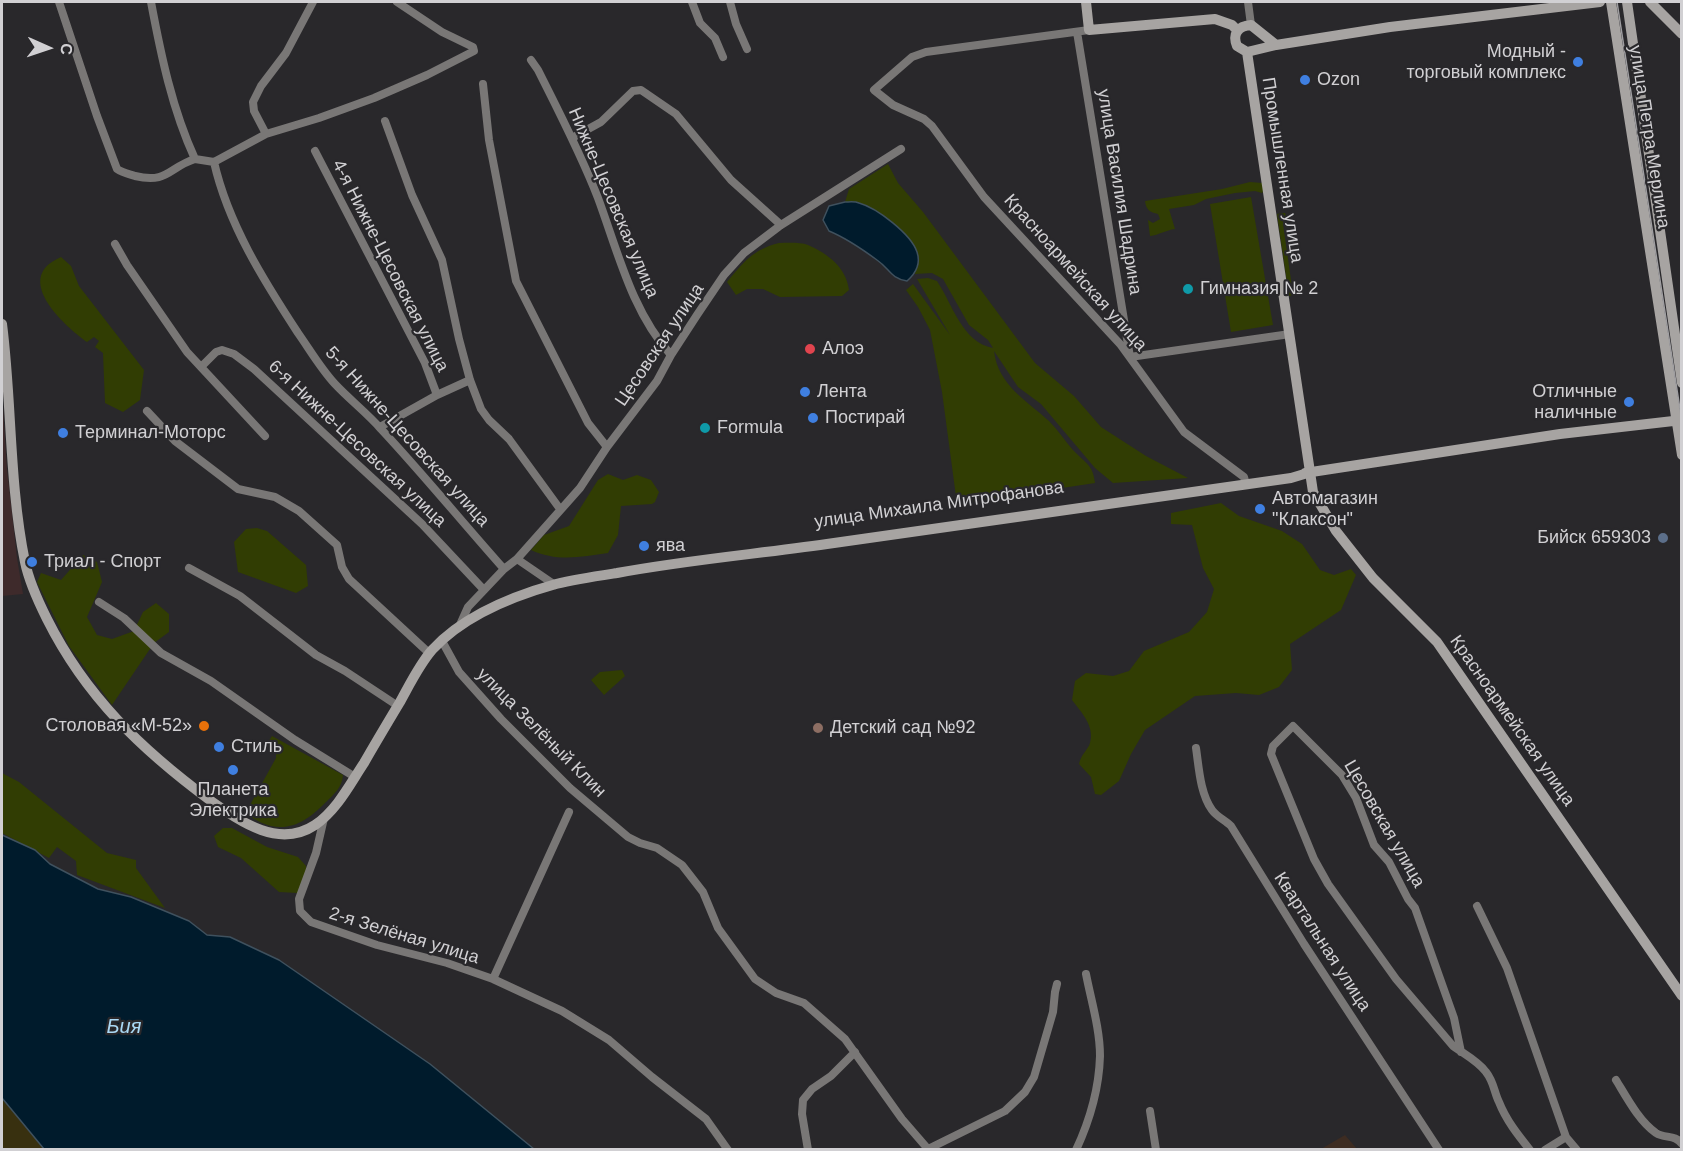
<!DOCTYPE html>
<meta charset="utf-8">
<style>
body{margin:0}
#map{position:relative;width:1683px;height:1151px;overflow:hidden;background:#29282b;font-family:Arial,sans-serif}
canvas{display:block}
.frame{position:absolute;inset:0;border:3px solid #d1d0d3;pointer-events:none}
.north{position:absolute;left:18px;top:18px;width:60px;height:60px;-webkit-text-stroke:4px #29282b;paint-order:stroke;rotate:93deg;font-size:16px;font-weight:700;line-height:24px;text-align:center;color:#d1d0d3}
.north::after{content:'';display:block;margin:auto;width:21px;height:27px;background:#d1d0d3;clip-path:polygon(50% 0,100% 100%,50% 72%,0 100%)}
</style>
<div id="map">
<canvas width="1683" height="1151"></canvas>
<div class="frame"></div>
<div class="north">С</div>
</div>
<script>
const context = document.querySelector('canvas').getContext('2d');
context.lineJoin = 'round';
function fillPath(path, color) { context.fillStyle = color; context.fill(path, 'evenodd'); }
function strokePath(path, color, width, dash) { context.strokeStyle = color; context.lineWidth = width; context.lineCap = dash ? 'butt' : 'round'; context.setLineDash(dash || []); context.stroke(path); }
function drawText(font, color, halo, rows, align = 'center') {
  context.font = font + ' Arial,sans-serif'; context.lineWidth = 4.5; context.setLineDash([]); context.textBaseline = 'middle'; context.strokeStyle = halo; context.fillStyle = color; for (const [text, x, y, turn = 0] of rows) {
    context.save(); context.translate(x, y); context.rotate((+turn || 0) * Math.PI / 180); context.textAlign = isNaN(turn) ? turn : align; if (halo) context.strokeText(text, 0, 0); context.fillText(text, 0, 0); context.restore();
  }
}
const commercial = new Path2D(`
 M 2,392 L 7,469 L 17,558 L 23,594 L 2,596 Z`);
const industrial = new Path2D(`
 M 1345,1135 L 1357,1149 L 1321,1149 Z`);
const green = new Path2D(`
 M 888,164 L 898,183 L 923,212 L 1035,363 L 1074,396 L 1101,427 L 1146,456 L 1188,478 L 1113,483 L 1095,468 L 1041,404 L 1018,387 L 994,351 C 998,385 1026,400 1049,421 C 1058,430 1065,441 1073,450 C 1085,463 1093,464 1095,483 L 957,504 L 942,392 L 930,330 L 918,307 L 906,290 L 913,284 L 950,335 L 917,279 L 928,278 L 937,281 C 953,305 962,342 993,348 L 988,340 L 969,325 L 943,279 L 932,273 L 915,274 L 918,261 L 859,202 L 845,202 L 849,189 Z
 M 1250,182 L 1262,183 L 1264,190 L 1262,193 L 1255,191 L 1235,193 L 1206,199 L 1194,205 L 1169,209 L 1175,229 C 1166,230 1159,235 1150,236 L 1148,220 L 1153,223 L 1160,219 L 1158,214 C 1150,212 1146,210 1145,201 L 1222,189 Z
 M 1251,197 L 1273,325 L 1231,332 L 1210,204 Z
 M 1282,213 L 1285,213 L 1288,221 L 1283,224 L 1292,287 L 1298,288 L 1298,294 L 1289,296 L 1277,214 Z
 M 779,243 C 788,243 800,242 808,245 C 828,254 846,267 849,290 L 842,296 L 780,297 L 763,289 L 747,289 L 736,295 L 727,282 C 744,262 752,250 779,243 Z
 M 61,257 L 71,266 L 79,286 L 144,370 L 140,400 L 123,412 L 105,403 L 103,353 L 95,347 L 99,341 L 94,337 L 87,342 C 69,329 26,292 45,268 C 49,263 55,260 61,257 Z
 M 608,474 L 623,480 L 637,475 L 651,480 L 659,492 L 655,502 L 652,504 L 621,506 L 618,535 L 608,553 C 582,557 556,562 531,550 L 544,535 L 569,526 L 598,480 Z
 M 1221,503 L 1239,516 L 1282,531 L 1302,544 L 1320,570 L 1334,575 L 1351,569 L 1356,575 L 1341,610 L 1290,644 L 1292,670 L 1279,687 L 1259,695 L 1236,693 L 1195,696 L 1145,730 L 1131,754 L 1119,781 L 1101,795 L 1095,794 L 1091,777 L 1079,764 C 1081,754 1088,750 1090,743 C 1095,726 1081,712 1072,700 L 1075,681 L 1086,673 L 1113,676 L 1129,671 L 1144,651 L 1189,632 L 1207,612 L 1214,589 L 1203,568 L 1192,525 L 1171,524 L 1171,513 Z
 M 257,528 L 267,531 L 306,565 L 308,586 L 296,593 L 238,572 L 234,542 L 246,529 Z
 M 83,555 L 97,562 L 102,582 L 87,617 L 97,635 L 112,639 L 134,631 L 143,612 L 156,603 L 169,614 L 169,632 L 154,643 L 112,705 L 69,646 L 37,582 L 41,573 L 61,580 Z
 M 622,670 L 625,676 L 604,695 L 591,680 L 600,672 Z
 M 272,736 L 343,775 C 342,788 334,794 325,803 C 311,817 294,831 271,826 C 262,824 253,818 245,814 L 276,758 L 276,751 L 266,745 Z
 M 2,773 L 19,782 L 107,853 L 136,860 L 136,868 L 165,908 L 77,875 L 76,861 L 57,847 L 49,858 L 2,833 Z
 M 223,828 L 232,828 L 267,847 L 298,857 L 306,866 L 306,881 L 298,893 L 279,892 L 241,858 L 218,847 L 214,836 Z`);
const sand = new Path2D(`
 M 2,1098 L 44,1149 L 2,1149 Z`);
const water = new Path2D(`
 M 845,202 C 849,202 855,201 859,203 C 877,208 911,234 917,252 C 921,264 915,274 907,281 C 890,278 890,269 877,260 C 862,249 846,238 829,231 L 823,220 L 829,206 Z
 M 2,835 L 35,850 L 50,864 L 98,889 L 131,897 L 189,921 L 207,935 L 230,937 L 279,960 L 430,1064 L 534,1149 L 44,1149 L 2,1098 Z`);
const street = new Path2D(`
 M 59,2 L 97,116 L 117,169 C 123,173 129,174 135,176 C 168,184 169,167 195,159
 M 151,2 C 161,55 172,109 195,159 L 214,162 L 266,134 L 319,118 L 374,98 L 427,75 L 474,51 L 473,47 L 442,32 L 397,2
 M 692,2 L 700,23 L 715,38 L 723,57
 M 730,2 L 736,24 L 747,49
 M 1248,2 L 1251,25
 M 1089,30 L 926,52 L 912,57 L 874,90 L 893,105 L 924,119 L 932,126 L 984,197 L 1120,344 L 1184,432 L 1244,477 L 1246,484
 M 1077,32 L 1130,357 L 1290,334
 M 531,60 L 538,70 C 559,112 581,154 598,198 C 618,252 632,312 671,355
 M 483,84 L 489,140 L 516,281 L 588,423 L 607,447
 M 385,121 L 412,195 L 442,260 L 459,339 L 470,380 L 481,409 L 489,420 L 509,439 L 560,509
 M 266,134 L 254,111 L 253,102 L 261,86 L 286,53 L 313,2
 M 572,138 L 601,122 L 633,91 L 641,90 L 676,114 L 731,180 L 781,225
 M 315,151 L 425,363 L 437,395
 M 214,162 C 228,224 264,281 298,333 C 310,350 321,369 335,384 C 350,400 367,413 381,429 C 423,474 463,523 504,569
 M 115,244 L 127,265 L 187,352 L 265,436
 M 201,367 L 216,352 L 222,350 L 234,354 L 254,369 L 422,524 L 484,590
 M 147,411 L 175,441 L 238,489 L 275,497 L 299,511 L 337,545 L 342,567 L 349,579 L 429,653
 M 380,427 L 437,395 L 470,380
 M 517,559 L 555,585
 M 189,568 L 240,596 L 316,655 L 345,671 L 398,706
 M 99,602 L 124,618 L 161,653 L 211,681 L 295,740 L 355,777
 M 459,627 L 468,607 L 504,569 L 517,559 L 580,488 L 607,447 L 657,381 L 671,355 L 697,315 L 724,275 L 744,253 L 781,225 L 901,149
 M 442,641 L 459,672 L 501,719 L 570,788 L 628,837 L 640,843 L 657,848 L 682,865 L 703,892 L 718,928 L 755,979 L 776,993 L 804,1003 L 845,1039 L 902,1119 L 928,1149 L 1005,1111 L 1025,1092 L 1034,1077 L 1053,1012 L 1055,992 L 1057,984
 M 1196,748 C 1199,768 1200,793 1212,810 C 1217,817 1225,820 1231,826 L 1304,944 L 1439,1150
 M 324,818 L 316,853 L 299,899 L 300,911 L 311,922 L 377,945 L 447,963 L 493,979 L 562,1011 L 609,1040 L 652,1077 L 706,1119 L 728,1150
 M 1477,906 L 1507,968 L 1566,1137 L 1577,1150
 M 493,979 L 569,812
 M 1461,1052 L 1454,1018 L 1415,908 L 1408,899 L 1389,862 L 1374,845 L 1356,798 L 1342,775 L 1293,726 L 1273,746 L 1271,754 L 1314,859 L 1328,884 L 1396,979 L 1453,1046 C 1464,1054 1478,1061 1486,1072 C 1494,1082 1494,1092 1499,1102 C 1506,1120 1518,1135 1530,1150
 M 1616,1080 C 1627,1098 1639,1121 1656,1133 C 1665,1139 1675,1134 1682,1144
 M 1150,1111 L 1156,1150
 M 808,1150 L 802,1114 L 803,1100 L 812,1089 L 831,1076 L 855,1052
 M 1076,1150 C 1090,1120 1099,1089 1100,1056 C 1100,1029 1091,1000 1086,974
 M 1545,1150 L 1566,1137`);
const secondary = new Path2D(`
 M 1086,2 L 1089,30 L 1215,19 L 1232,25 L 1237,30
 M 1611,2 L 1682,455
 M 1627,2 L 1682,383
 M 1650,2 L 1682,34
 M 1276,45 L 1251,25 C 1238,26 1232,34 1237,46 L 1247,52 L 1276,45 L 1390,27 L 1600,2
 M 1247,52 L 1313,492 L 1336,531 L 1373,578 L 1437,642 L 1682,996
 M 2,324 C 12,403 9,484 25,562 C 29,582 38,601 47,619 C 86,697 142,750 211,801 C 241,822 279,849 315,825 C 337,810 350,784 364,763 C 376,742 388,722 400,702 C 410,684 419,665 432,650 C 463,616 513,596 556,584 C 576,579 597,576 617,573 C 687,560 757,554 827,544 C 982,523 1136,499 1291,478 L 1311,472
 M 1305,473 L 1560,434 L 1682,420`);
const tram = new Path2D(`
 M 1617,2 L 1682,422`);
const markers = [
 [1578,62,6,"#3f7fe0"],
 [1305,80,6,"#3f7fe0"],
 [1188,289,6,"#0f9aa8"],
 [810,349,6,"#e0444e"],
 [805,392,6,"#3f7fe0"],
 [1629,402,6,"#3f7fe0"],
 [813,418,6,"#3f7fe0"],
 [705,428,6,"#0f9aa8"],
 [63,433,6,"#3f7fe0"],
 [1260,509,6,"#3f7fe0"],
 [1663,538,6,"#5c6f8a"],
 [644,546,6,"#3f7fe0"],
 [32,562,6,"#3f7fe0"],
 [204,726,6,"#e8710a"],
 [818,728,6,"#8d6e63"],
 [219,747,6,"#3f7fe0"],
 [233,770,6,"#3f7fe0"]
];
const poiNames = [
 ["Модный -",1566,52,"right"],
 ["торговый комплекс",1566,73,"right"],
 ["Ozon",1317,80],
 ["Гимназия № 2",1200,289],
 ["Алоэ",822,349],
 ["Лента",817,392],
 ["Отличные",1617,392,"right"],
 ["наличные",1617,413,"right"],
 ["Постирай",825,418],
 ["Formula",717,428],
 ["Терминал-Моторс",75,433],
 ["Автомагазин",1272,499],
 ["\"Клаксон\"",1272,520],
 ["Бийск 659303",1651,538,"right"],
 ["ява",656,546],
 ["Триал - Спорт",44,562],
 ["Столовая «М-52»",192,726,"right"],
 ["Детский сад №92",830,728],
 ["Стиль",231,747],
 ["Планета",233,790,"center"],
 ["Электрика",233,811,"center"]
];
const streetNames = [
 ["улица Петра Мерлина",1649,137,81],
 ["Промышленная улица",1282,170,81],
 ["улица Василия Шадрина",1119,192,81],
 ["Нижне-Цесовская улица",613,203,67],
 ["4-я Нижне-Цесовская улица",390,266,63],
 ["Красноармейская улица",1075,273,48],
 ["Цесовская улица",660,345,-56],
 ["5-я Нижне-Цесовская улица",407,437,48],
 ["6-я Нижне-Цесовская улица",357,444,43],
 ["улица Михаила Митрофанова",939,505,-8],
 ["Красноармейская улица",1512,721,55],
 ["улица Зелёный Клин",541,733,45],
 ["Цесовская улица",1384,824,60],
 ["2-я Зелёная улица",404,936,17],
 ["Квартальная улица",1322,942,57]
];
const waterNames = [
 ["Бия",124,1027]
];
fillPath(commercial, '#3e2a2b');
fillPath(industrial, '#3d2c22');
fillPath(green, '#313d03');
fillPath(sand, '#38300f');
fillPath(water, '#001b2c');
strokePath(water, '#3f515e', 1.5);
strokePath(street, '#797776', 8);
strokePath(secondary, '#a7a4a2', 10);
strokePath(tram, '#9f9ea1', 1.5);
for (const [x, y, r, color] of markers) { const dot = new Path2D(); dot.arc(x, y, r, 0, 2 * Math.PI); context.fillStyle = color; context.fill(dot); strokePath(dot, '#29282b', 2); }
drawText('18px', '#d1d0d3', '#29282b', poiNames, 'left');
drawText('18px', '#d1d0d3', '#29282b', streetNames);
drawText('italic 20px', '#a9d8f4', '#29282b', waterNames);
</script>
